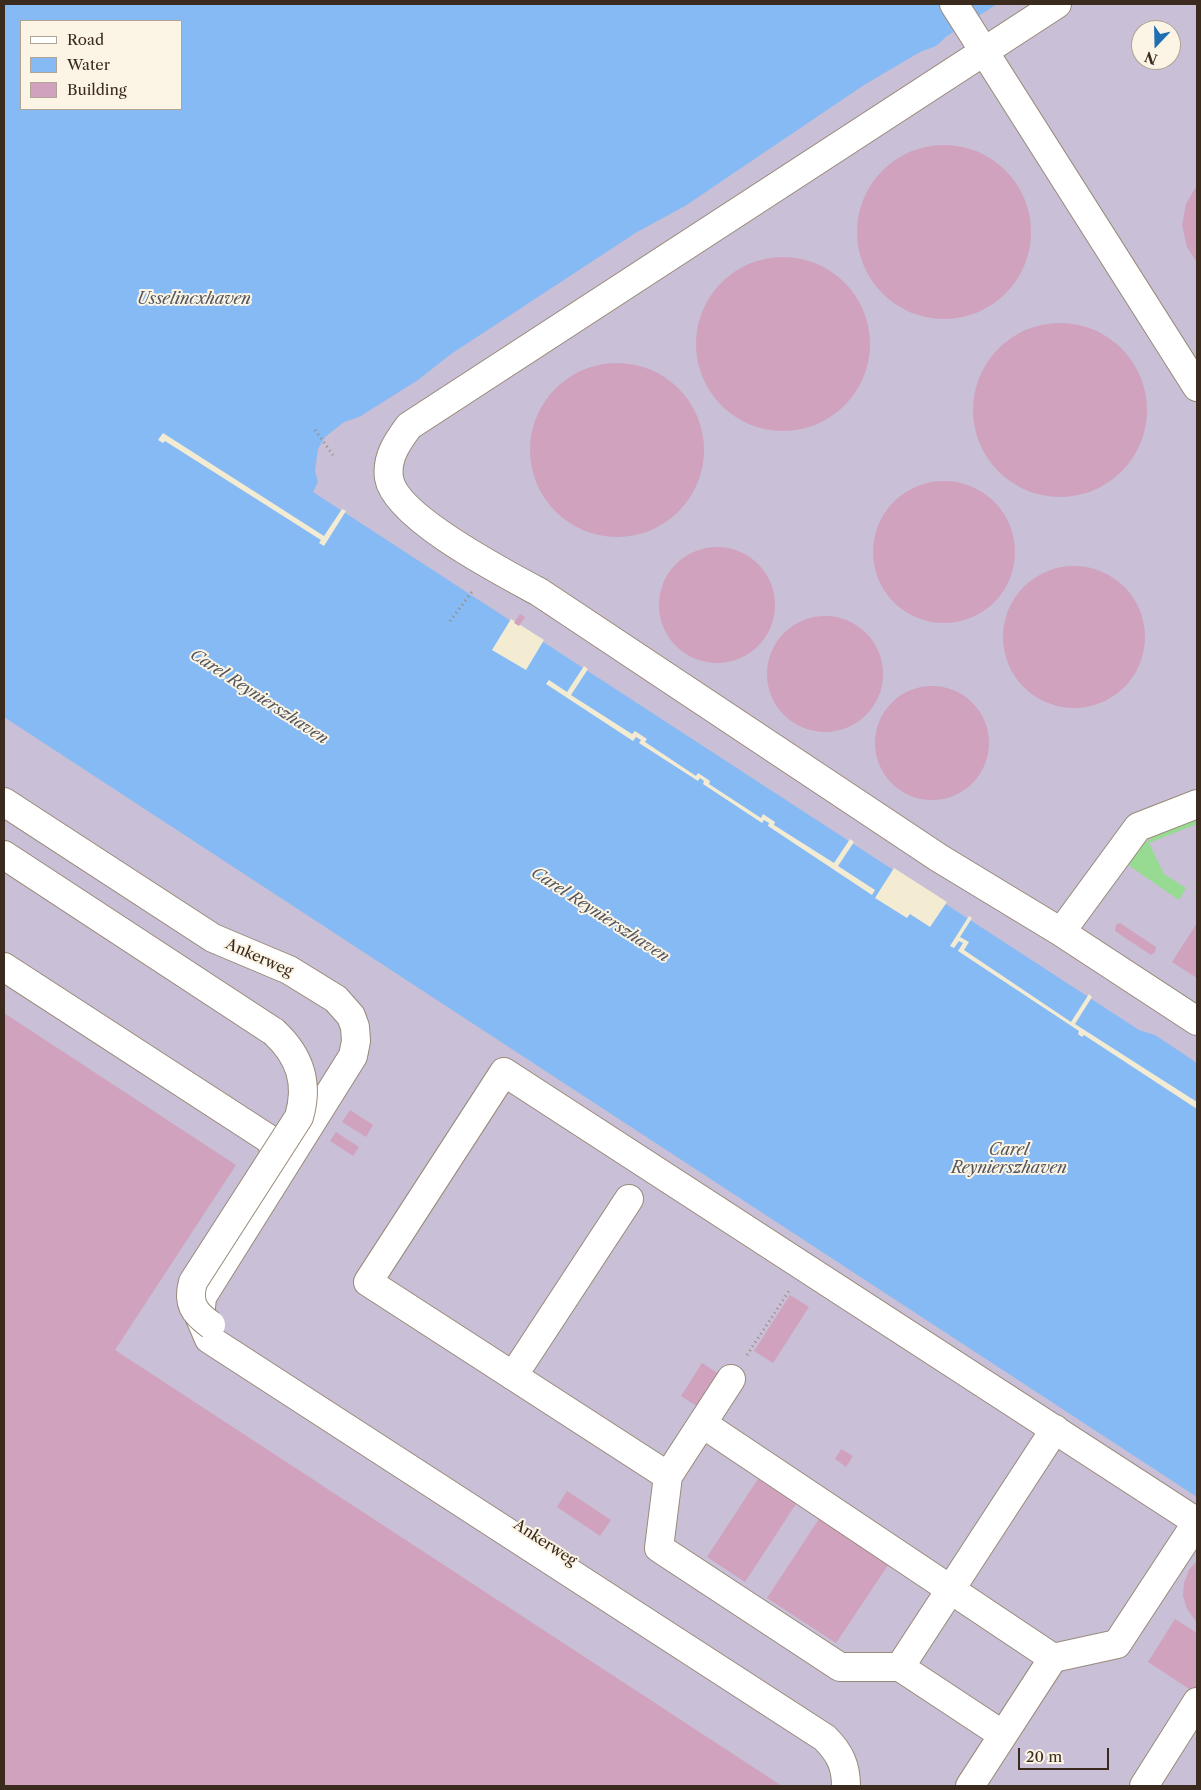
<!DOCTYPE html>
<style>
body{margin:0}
#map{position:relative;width:1201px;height:1790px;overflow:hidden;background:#f4ebd3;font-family:"Libre Caslon Text",serif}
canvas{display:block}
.frame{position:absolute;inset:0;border:5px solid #3b2a1e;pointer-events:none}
.legend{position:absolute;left:20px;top:20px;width:162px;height:90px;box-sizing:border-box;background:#fcf5e5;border:1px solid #afa495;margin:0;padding:6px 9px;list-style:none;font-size:15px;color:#3b2a1e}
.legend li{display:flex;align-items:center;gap:10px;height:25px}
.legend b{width:25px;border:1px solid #afa495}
.north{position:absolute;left:1131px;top:20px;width:50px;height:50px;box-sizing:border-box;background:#fcf5e5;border:1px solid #afa495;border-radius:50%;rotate:201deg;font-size:14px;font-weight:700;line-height:20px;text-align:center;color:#3b2a1e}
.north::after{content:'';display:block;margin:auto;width:18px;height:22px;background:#1f6fb2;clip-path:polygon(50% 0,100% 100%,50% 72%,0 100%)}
.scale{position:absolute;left:1018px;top:1748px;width:91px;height:22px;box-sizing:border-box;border:2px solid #3b2a1e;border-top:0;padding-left:6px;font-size:15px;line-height:18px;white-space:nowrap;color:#3b2a1e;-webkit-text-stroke:4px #fcf5e5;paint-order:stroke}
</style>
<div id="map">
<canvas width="1201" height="1790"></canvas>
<div class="frame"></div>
<ul class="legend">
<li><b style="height:6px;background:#fff"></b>Road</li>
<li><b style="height:14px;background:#86baf4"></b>Water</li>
<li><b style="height:14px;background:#d0a2bd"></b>Building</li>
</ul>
<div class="north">N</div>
<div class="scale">20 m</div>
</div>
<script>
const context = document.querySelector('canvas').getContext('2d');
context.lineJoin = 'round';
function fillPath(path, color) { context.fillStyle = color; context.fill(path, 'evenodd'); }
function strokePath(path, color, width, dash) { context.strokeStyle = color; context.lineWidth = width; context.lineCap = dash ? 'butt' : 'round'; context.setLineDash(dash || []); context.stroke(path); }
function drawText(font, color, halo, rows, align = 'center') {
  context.font = font + ' "Libre Caslon Text",serif'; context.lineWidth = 4; context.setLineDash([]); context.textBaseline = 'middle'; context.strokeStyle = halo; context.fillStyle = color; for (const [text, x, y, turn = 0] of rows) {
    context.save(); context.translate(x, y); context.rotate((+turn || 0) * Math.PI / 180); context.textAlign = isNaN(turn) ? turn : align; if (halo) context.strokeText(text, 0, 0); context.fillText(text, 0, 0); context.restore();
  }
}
const industrial = new Path2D(`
 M 4,4 L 1197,4 L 1197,1786 L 4,1786 ZM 21,21 L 181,21 L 181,109 L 21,109 ZM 1141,30 L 1171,30 L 1171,60 L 1141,60 Z`);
const green = new Path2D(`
 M 1197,816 L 1197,824 L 1149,843 L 1164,874 L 1186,888 L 1179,900 L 1128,865 C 1143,836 1169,828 1197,816 Z`);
const water = new Path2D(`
 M 4,4 L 997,4 L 947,36 L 936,46 L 920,52 L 864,85 L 685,206 L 637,232 L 451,354 L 418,380 L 359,417 L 344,422 L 325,437 L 318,449 L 315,471 L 318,482 L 313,492 L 1139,1030 L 1155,1035 L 1197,1063 L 1197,1497 L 4,717 ZM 21,21 L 181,21 L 181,109 L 21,109 Z`);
const pier = new Path2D(`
 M 163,433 L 324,536 L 342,509 L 346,511 L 324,546 L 319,543 L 321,540 L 165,441 L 163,443 L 158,440 Z
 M 511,619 L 544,640 L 526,670 L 492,650 Z
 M 584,666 L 588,669 L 571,695 L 632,734 L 635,731 L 647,739 L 645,742 L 696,776 L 698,773 L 710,781 L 709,784 L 761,818 L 763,814 L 775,822 L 774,825 L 834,863 L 850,839 L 854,842 L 838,866 L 875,890 L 872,895 L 768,826 L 769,823 L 764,820 L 762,823 L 703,784 L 704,781 L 700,778 L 698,781 L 639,743 L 641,740 L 636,737 L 633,741 L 546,684 L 549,680 L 567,692 Z
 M 894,868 L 947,902 L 930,927 L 910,914 L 907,918 L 875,898 Z
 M 969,916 L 972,918 L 960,937 L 969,942 L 964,950 L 1071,1022 L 1089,994 L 1092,997 L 1075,1024 L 1197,1102 L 1197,1109 L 1084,1035 L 1082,1037 L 1078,1034 L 1079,1031 L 958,951 L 963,943 L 959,941 L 954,948 L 950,946 Z`);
const building = new Path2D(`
 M857 232a87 87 0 1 1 174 0a87 87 0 1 1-174 0Z
 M 1197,185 L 1197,263 L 1187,247 L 1182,225 L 1186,204 Z
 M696 344a87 87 0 1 1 174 0a87 87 0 1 1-174 0Z
 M973 410a87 87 0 1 1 174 0a87 87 0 1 1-174 0Z
 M530 450a87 87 0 1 1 174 0a87 87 0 1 1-174 0Z
 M873 552a71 71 0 1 1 142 0a71 71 0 1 1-142 0Z
 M659 605a58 58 0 1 1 116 0a58 58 0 1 1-116 0Z
 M1003 637a71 71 0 1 1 142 0a71 71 0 1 1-142 0Z
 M 520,614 L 525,617 L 519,626 L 514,623 Z
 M767 674a58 58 0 1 1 116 0a58 58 0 1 1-116 0Z
 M875 743a57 57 0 1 1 114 0a57 57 0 1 1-114 0Z
 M 1120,923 L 1156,947 L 1155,952 L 1151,955 L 1115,931 L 1116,925 Z
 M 1197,923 L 1197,978 L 1172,962 Z
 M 4,1013 L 236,1165 L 115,1350 L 782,1786 L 4,1786 Z
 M 350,1110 L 373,1125 L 366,1137 L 342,1122 Z
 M 336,1132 L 359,1147 L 353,1156 L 330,1141 Z
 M 790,1295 L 809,1307 L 773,1363 L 754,1351 Z
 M 702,1363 L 719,1374 L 698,1407 L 681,1396 Z
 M 841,1449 L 853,1456 L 846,1467 L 835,1459 Z
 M 758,1479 L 796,1504 L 745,1582 L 707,1557 Z
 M 567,1491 L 611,1520 L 600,1536 L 557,1507 Z
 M 819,1519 L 888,1565 L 836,1643 L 767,1598 Z
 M 1197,1561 L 1197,1623 L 1187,1609 L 1183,1596 L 1184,1583 L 1189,1570 Z
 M 1175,1619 L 1197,1633 L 1197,1694 L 1148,1662 Z`);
const path = new Path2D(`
 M 315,430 L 333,455
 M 450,621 L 474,589
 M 747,1355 L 789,1291`);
const minor = new Path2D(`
 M 954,4 L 1197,387
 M 1057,4 L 409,426 C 398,441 386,457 389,478 C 395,517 504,573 539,592 L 939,858 L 1061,932 L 1197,1021
 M 4,802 L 213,938 L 289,970 L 336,999 L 351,1016 L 355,1027 L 356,1041 L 353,1056 L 202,1297 L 200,1318 L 209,1339 L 825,1738 C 840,1753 846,1766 846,1786
 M 4,855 L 274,1032
 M 1061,932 L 1138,827 L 1197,804
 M 4,967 L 272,1141 L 275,1159 L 275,1174
 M 513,1376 L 629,1199
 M 703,1424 L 1053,1658
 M 668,1476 L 731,1379
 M 900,1667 L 1055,1429
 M 970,1786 L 1053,1658 L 1117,1644 L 1197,1522 L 504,1072 L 368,1282 L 668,1476 L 659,1548 L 840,1667 L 900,1667 L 1003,1735
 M 1144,1786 L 1197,1702`);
const minorBridge = new Path2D(`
 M 211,1325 C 194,1313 187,1303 193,1282 L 299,1117 C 309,1083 300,1056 274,1032`);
const streetNames = [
 ["Ankerweg",259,958,24],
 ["Ankerweg",545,1543,33]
];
const waterNames = [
 ["Usselincxhaven",194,299],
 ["Carel Reynierszhaven",259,697,33],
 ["Carel Reynierszhaven",600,915,33],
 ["Carel",1009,1150],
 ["Reynierszhaven",1009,1168]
];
fillPath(industrial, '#c9bfd7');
fillPath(green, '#97db93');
fillPath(water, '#86baf4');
fillPath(pier, '#f4ebd3');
fillPath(building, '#d0a2bd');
strokePath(minor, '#988a78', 30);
strokePath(path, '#988a78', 3, [1, 4]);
strokePath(minor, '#fff', 28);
strokePath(minorBridge, '#988a78', 30, []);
strokePath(minorBridge, '#fff', 28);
drawText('15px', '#3b2a1e', '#fcf5e5', streetNames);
drawText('italic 16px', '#52555e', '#fcf5e5', waterNames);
</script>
